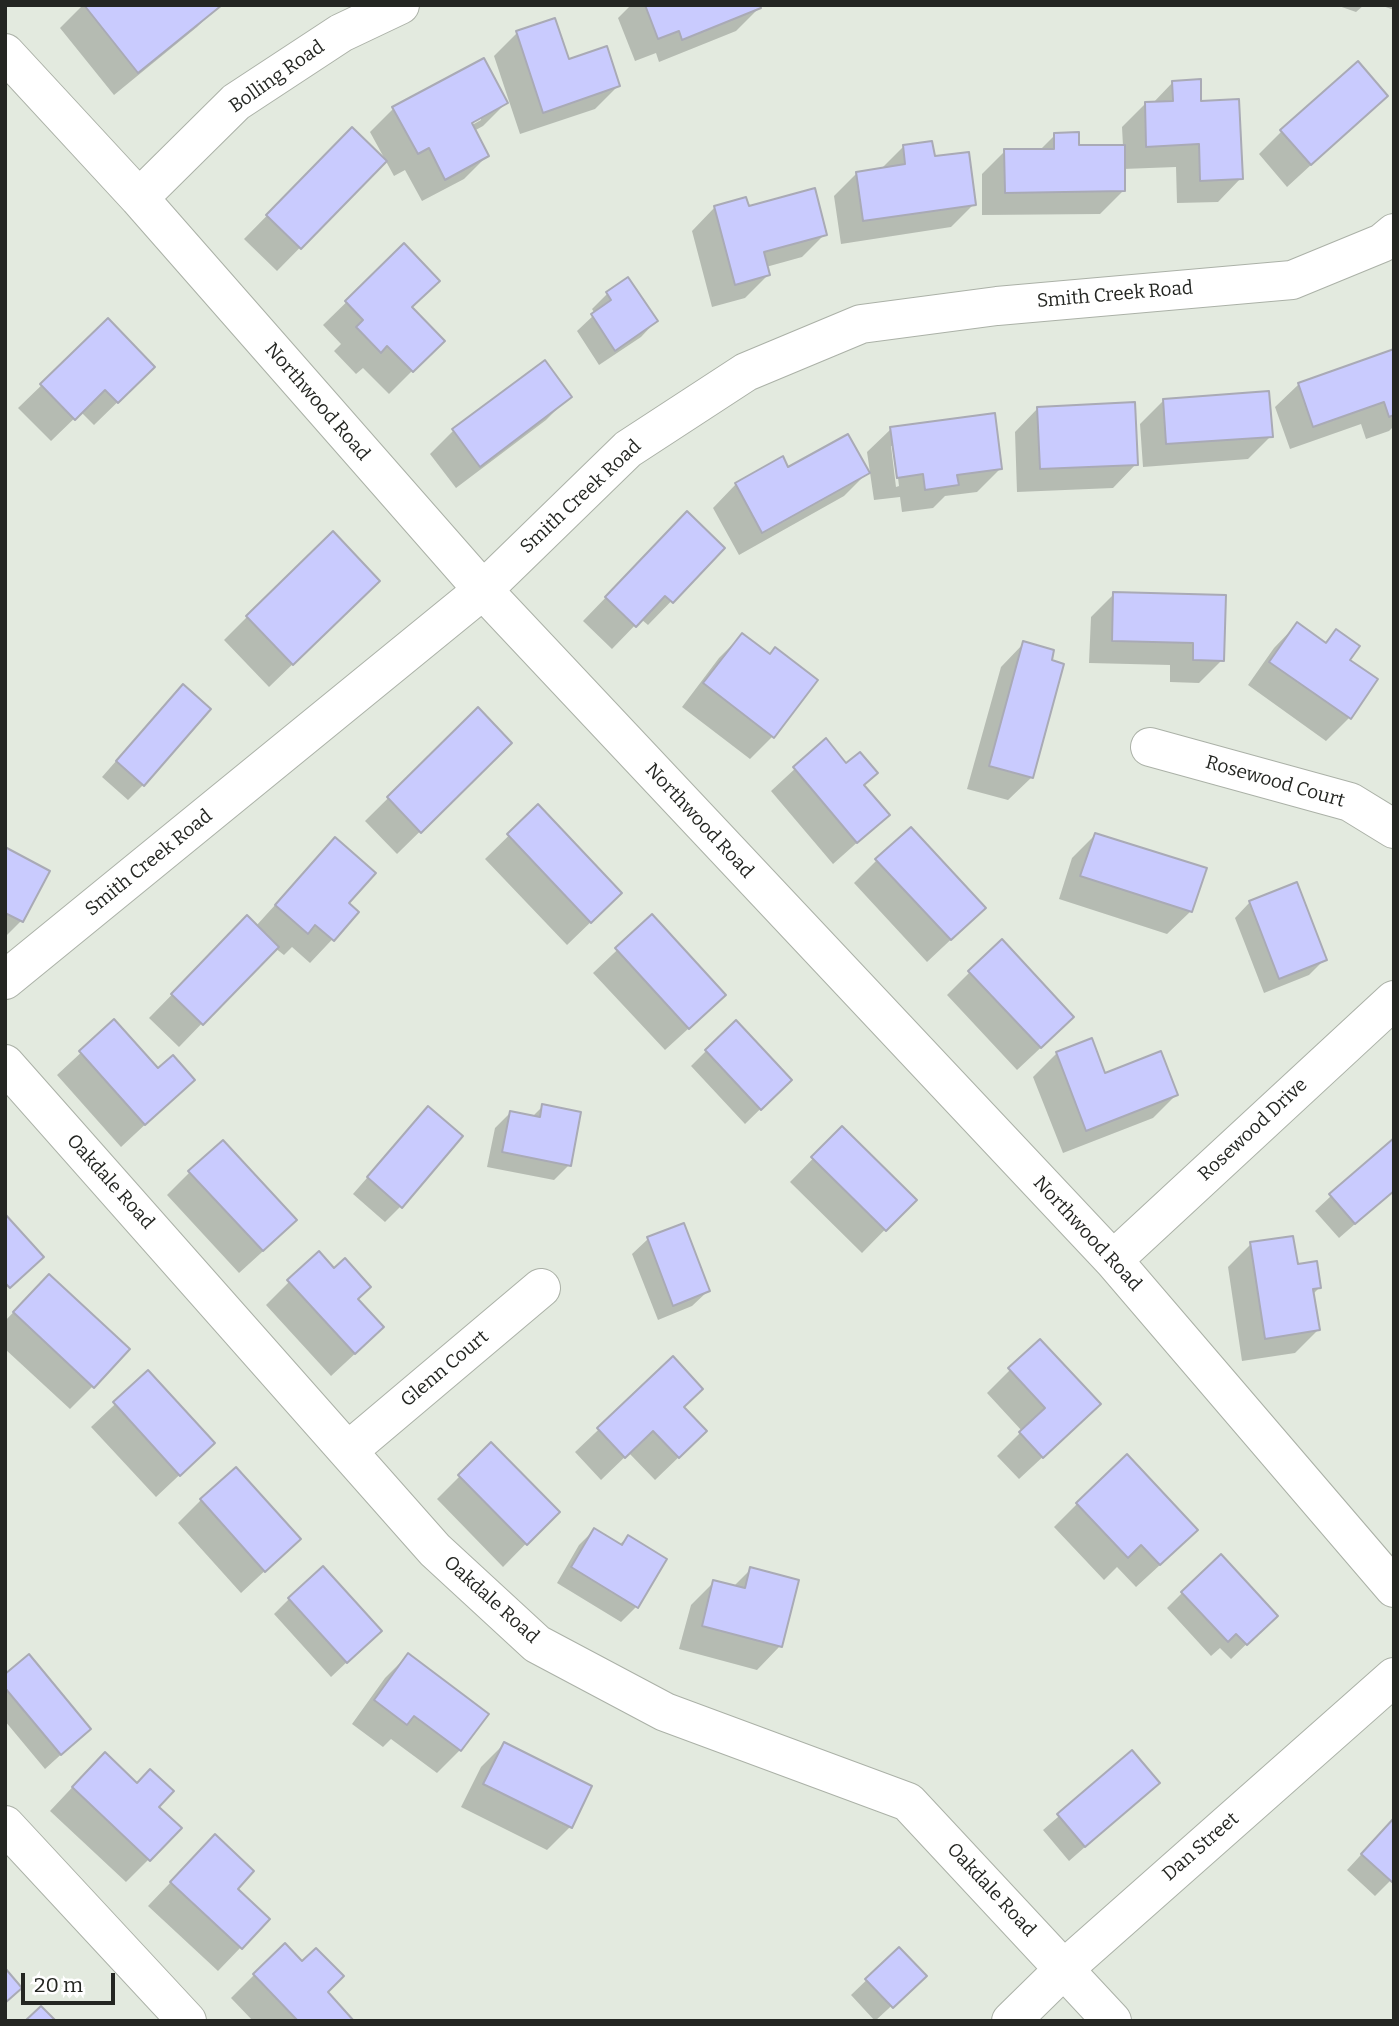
<!DOCTYPE html>
<style>
body{margin:0}
#map{position:relative;width:1399px;height:2026px;overflow:hidden;background:#e3eadf;font-family:Bitter,serif}
canvas{display:block}
.frame{position:absolute;inset:0;border:7px solid #242622;pointer-events:none}
.scale{position:absolute;left:21px;top:1973px;width:94px;height:32px;box-sizing:border-box;border:4px solid #242622;border-top:0;padding-left:9px;font-size:21px;line-height:24px;white-space:nowrap;color:#242622;-webkit-text-stroke:5px #fff;paint-order:stroke}
</style>
<div id="map">
<canvas width="1399" height="2026"></canvas>
<div class="frame"></div>
<div class="scale">20 m</div>
</div>
<script>
const context = document.querySelector('canvas').getContext('2d');
context.lineJoin = 'round';
function fillPath(path, color) { context.fillStyle = color; context.fill(path, 'evenodd'); }
function strokePath(path, color, width, dash) { context.strokeStyle = color; context.lineWidth = width; context.lineCap = dash ? 'butt' : 'round'; context.setLineDash(dash || []); context.stroke(path); }
function drawText(font, color, halo, rows, align = 'center') {
  context.font = font + ' Bitter,serif'; context.lineWidth = 7; context.setLineDash([]); context.textBaseline = 'middle'; context.strokeStyle = halo; context.fillStyle = color; for (const [text, x, y, turn = 0] of rows) {
    context.save(); context.translate(x, y); context.rotate((+turn || 0) * Math.PI / 180); context.textAlign = isNaN(turn) ? turn : align; if (halo) context.strokeText(text, 0, 0); context.fillText(text, 0, 0); context.restore();
  }
}
const shadow = new Path2D(`
 M 83,5 L 219,5 L 197,27 L 114,95 L 60,28 Z
 M 631,5 L 758,5 L 759,8 L 736,31 L 659,62 L 656,53 L 635,61 L 618,18 Z
 M 1336,5 L 1364,5 L 1356,12 Z
 M 1380,5 L 1394,5 L 1394,10 Z
 M 517,33 L 568,62 L 618,86 L 595,109 L 520,134 L 494,56 Z
 M 1173,82 L 1199,103 L 1241,178 L 1218,202 L 1177,203 L 1176,167 L 1123,169 L 1123,191 L 1100,214 L 982,215 L 982,174 L 1005,151 L 1039,151 L 1055,135 L 1077,147 L 1123,146 L 1122,127 L 1145,104 L 1152,104 Z
 M 1386,96 L 1287,187 L 1259,154 L 1282,131 Z
 M 506,103 L 483,126 L 474,131 L 487,156 L 464,179 L 422,201 L 405,170 L 394,176 L 370,132 L 393,109 ZM 481,116 L 481,120 L 465,129 L 463,126 Z
 M 352,129 L 385,161 L 277,271 L 244,239 Z
 M 903,147 L 933,158 L 974,204 L 951,227 L 841,244 L 834,196 L 857,173 L 880,170 Z
 M 715,207 L 748,208 L 825,234 L 802,257 L 766,267 L 768,275 L 745,298 L 712,307 L 692,231 Z
 M 404,246 L 410,308 L 442,341 L 389,394 L 363,368 L 356,374 L 334,351 L 341,344 L 323,325 Z
 M 607,294 L 656,321 L 641,337 L 599,365 L 577,331 L 595,314 L 592,309 Z
 M 108,321 L 130,390 L 94,425 L 81,412 L 51,441 L 18,408 Z
 M 1394,354 L 1394,426 L 1389,431 L 1366,439 L 1361,424 L 1290,449 L 1275,407 L 1299,384 Z
 M 544,363 L 569,397 L 546,420 L 456,488 L 430,454 L 453,431 Z
 M 1163,401 L 1271,436 L 1248,459 L 1143,467 L 1140,424 Z
 M 1038,408 L 1136,464 L 1113,488 L 1017,492 L 1015,432 Z
 M 891,429 L 1000,469 L 977,492 L 945,496 L 933,508 L 902,512 L 900,497 L 874,500 L 867,452 ZM 891,446 L 894,446 L 899,486 L 896,487 Z
 M 788,469 L 867,473 L 844,496 L 739,555 L 713,508 L 736,484 Z
 M 664,537 L 723,548 L 648,625 L 641,619 L 612,649 L 583,621 Z
 M 1114,594 L 1222,660 L 1199,683 L 1170,682 L 1170,665 L 1089,663 L 1091,617 Z
 M 355,604 L 269,687 L 224,640 L 247,617 Z
 M 1297,624 L 1324,643 L 1336,632 L 1348,660 L 1349,718 L 1326,741 L 1248,685 L 1274,648 Z
 M 742,635 L 773,736 L 750,759 L 682,707 L 719,658 Z
 M 1024,643 L 1032,777 L 1008,800 L 967,789 L 1001,667 Z
 M 168,702 L 143,785 L 128,800 L 102,777 Z
 M 478,709 L 510,743 L 397,854 L 365,821 Z
 M 825,741 L 888,815 L 833,864 L 771,791 Z
 M 538,807 L 597,916 L 567,945 L 485,859 Z
 M 1095,835 L 1191,911 L 1167,934 L 1059,899 L 1072,858 Z
 M 335,839 L 347,903 L 357,913 L 310,963 L 292,947 L 284,955 L 275,948 L 179,1047 L 149,1018 L 247,918 L 256,926 Z
 M 5,849 L 21,921 L 5,937 Z
 M 877,860 L 960,931 L 927,962 L 854,883 Z
 M 1250,902 L 1325,959 L 1309,975 L 1264,993 L 1235,918 Z
 M 652,917 L 700,1018 L 665,1050 L 593,973 Z
 M 970,972 L 1049,1040 L 1017,1070 L 947,995 Z
 M 114,1022 L 157,1071 L 193,1080 L 121,1147 L 57,1075 Z
 M 706,1051 L 790,1080 L 745,1124 L 691,1066 Z
 M 1057,1053 L 1104,1075 L 1176,1095 L 1153,1118 L 1063,1153 L 1033,1077 Z
 M 543,1106 L 569,1165 L 554,1180 L 487,1167 L 495,1128 L 510,1113 L 532,1117 Z
 M 428,1108 L 401,1206 L 385,1222 L 353,1194 Z
 M 842,1129 L 914,1200 L 862,1253 L 790,1182 Z
 M 190,1172 L 272,1243 L 239,1273 L 167,1195 Z
 M 1394,1190 L 1339,1238 L 1315,1211 L 1331,1196 Z
 M 683,1225 L 708,1291 L 692,1306 L 658,1320 L 632,1254 L 648,1239 Z
 M 1251,1244 L 1296,1266 L 1320,1287 L 1313,1294 L 1318,1330 L 1295,1353 L 1242,1361 L 1228,1267 Z
 M 289,1282 L 359,1350 L 331,1376 L 266,1305 Z
 M 26,1299 L 93,1386 L 70,1409 L 5,1349 L 5,1321 Z
 M 673,1359 L 682,1408 L 682,1454 L 655,1480 L 629,1453 L 601,1480 L 575,1452 Z
 M 1010,1370 L 1075,1427 L 1019,1479 L 997,1456 L 1022,1431 L 987,1393 Z
 M 148,1373 L 189,1466 L 156,1497 L 91,1427 Z
 M 491,1445 L 557,1512 L 503,1567 L 437,1499 Z
 M 201,1500 L 299,1539 L 241,1593 L 178,1523 Z
 M 1077,1504 L 1173,1553 L 1136,1587 L 1117,1567 L 1104,1580 L 1054,1527 Z
 M 594,1530 L 619,1545 L 628,1537 L 665,1560 L 636,1607 L 621,1622 L 557,1583 L 579,1545 Z
 M 751,1569 L 780,1646 L 757,1670 L 679,1649 L 691,1605 L 714,1582 L 733,1587 Z
 M 1182,1593 L 1260,1631 L 1231,1659 L 1220,1648 L 1211,1656 L 1167,1608 Z
 M 289,1599 L 364,1646 L 331,1677 L 274,1614 Z
 M 408,1655 L 460,1750 L 437,1773 L 391,1739 L 383,1747 L 352,1724 L 385,1678 Z
 M 5,1677 L 89,1729 L 45,1769 L 5,1721 Z
 M 504,1744 L 570,1827 L 547,1850 L 461,1807 L 481,1767 Z
 M 1132,1753 L 1158,1783 L 1069,1861 L 1043,1830 Z
 M 82,1777 L 157,1807 L 149,1859 L 126,1882 L 50,1811 Z
 M 1394,1819 L 1394,1877 L 1375,1896 L 1347,1870 Z
 M 192,1860 L 235,1889 L 268,1919 L 218,1971 L 148,1906 Z
 M 899,1949 L 924,1976 L 875,2021 L 851,1995 Z
 M 254,1975 L 326,1992 L 353,2020 L 253,2021 L 231,1998 Z`);
const building = new Path2D(`
 M 84,5 L 222,5 L 138,73 Z
 M 645,5 L 760,5 L 761,8 L 682,40 L 679,31 L 658,39 Z
 M 555,18 L 569,59 L 607,46 L 620,86 L 543,113 L 516,31 Z
 M 484,58 L 508,103 L 472,123 L 489,156 L 445,180 L 429,148 L 418,154 L 392,107 Z
 M 1358,61 L 1388,96 L 1311,165 L 1280,130 Z
 M 1201,79 L 1201,101 L 1239,99 L 1243,179 L 1200,181 L 1199,144 L 1146,147 L 1145,102 L 1173,101 L 1172,81 Z
 M 352,127 L 387,161 L 301,249 L 266,215 Z
 M 1079,132 L 1079,145 L 1125,145 L 1125,191 L 1005,193 L 1004,149 L 1054,149 L 1054,133 Z
 M 932,141 L 935,156 L 969,152 L 976,205 L 863,221 L 856,172 L 905,164 L 903,145 Z
 M 815,188 L 827,235 L 764,252 L 770,275 L 735,285 L 714,206 L 746,197 L 749,206 Z
 M 404,243 L 440,281 L 412,307 L 445,341 L 413,372 L 387,346 L 381,353 L 356,327 L 363,320 L 345,301 Z
 M 628,277 L 658,321 L 615,351 L 591,314 L 611,300 L 606,292 Z
 M 108,318 L 155,367 L 118,403 L 105,390 L 75,420 L 40,384 Z
 M 1394,349 L 1394,415 L 1389,417 L 1384,402 L 1313,427 L 1298,383 Z
 M 545,360 L 572,397 L 480,467 L 452,429 Z
 M 1269,391 L 1273,437 L 1166,444 L 1163,399 Z
 M 1135,402 L 1138,465 L 1040,469 L 1037,407 Z
 M 995,413 L 1002,469 L 957,475 L 959,485 L 925,490 L 923,474 L 897,478 L 890,427 Z
 M 848,434 L 870,473 L 762,533 L 735,483 L 783,456 L 788,467 Z
 M 687,511 L 725,548 L 673,603 L 665,596 L 636,627 L 605,597 Z
 M 333,531 L 380,581 L 293,665 L 246,616 Z
 M 1113,592 L 1226,595 L 1224,661 L 1193,660 L 1193,643 L 1112,641 Z
 M 1297,622 L 1326,643 L 1336,629 L 1360,646 L 1350,660 L 1378,679 L 1351,719 L 1269,662 Z
 M 742,633 L 770,654 L 775,647 L 818,680 L 774,738 L 703,683 Z
 M 1023,641 L 1054,650 L 1052,660 L 1064,664 L 1033,778 L 989,766 Z
 M 183,684 L 211,709 L 144,786 L 116,761 Z
 M 478,707 L 512,743 L 421,833 L 387,797 Z
 M 826,738 L 846,763 L 860,752 L 878,773 L 864,785 L 890,815 L 857,843 L 793,767 Z
 M 538,804 L 622,893 L 591,923 L 507,834 Z
 M 911,827 L 986,908 L 951,940 L 875,859 Z
 M 1095,833 L 1207,868 L 1192,912 L 1080,876 Z
 M 335,837 L 376,873 L 349,903 L 359,912 L 334,941 L 315,925 L 308,934 L 275,905 Z
 M 5,847 L 50,871 L 23,922 L 5,913 Z
 M 1297,882 L 1327,960 L 1279,979 L 1249,901 Z
 M 652,914 L 726,995 L 689,1029 L 615,948 Z
 M 247,915 L 279,947 L 203,1025 L 171,994 Z
 M 1002,939 L 1074,1017 L 1041,1048 L 968,971 Z
 M 114,1019 L 158,1068 L 173,1055 L 195,1080 L 145,1125 L 79,1051 Z
 M 736,1020 L 792,1080 L 761,1110 L 705,1050 Z
 M 1092,1038 L 1105,1073 L 1161,1051 L 1178,1095 L 1086,1131 L 1056,1052 Z
 M 542,1104 L 581,1112 L 571,1166 L 502,1152 L 510,1111 L 540,1117 Z
 M 428,1106 L 463,1136 L 402,1208 L 367,1177 Z
 M 842,1126 L 917,1200 L 886,1231 L 811,1157 Z
 M 1394,1138 L 1394,1191 L 1355,1224 L 1329,1194 Z
 M 223,1140 L 297,1220 L 263,1251 L 188,1171 Z
 M 5,1214 L 44,1257 L 10,1288 L 5,1283 Z
 M 684,1223 L 710,1291 L 673,1306 L 647,1237 Z
 M 1293,1236 L 1298,1264 L 1317,1261 L 1321,1288 L 1313,1289 L 1320,1330 L 1265,1339 L 1250,1242 Z
 M 319,1251 L 334,1268 L 345,1258 L 371,1287 L 358,1299 L 384,1327 L 355,1354 L 287,1280 Z
 M 49,1274 L 130,1349 L 94,1388 L 13,1312 Z
 M 1040,1339 L 1101,1404 L 1043,1458 L 1019,1432 L 1045,1408 L 1008,1368 Z
 M 673,1356 L 703,1389 L 684,1407 L 707,1431 L 679,1458 L 653,1431 L 625,1458 L 597,1428 Z
 M 148,1370 L 215,1443 L 180,1476 L 113,1402 Z
 M 491,1442 L 560,1512 L 527,1545 L 458,1475 Z
 M 1127,1454 L 1198,1530 L 1160,1565 L 1141,1545 L 1128,1558 L 1076,1503 Z
 M 236,1467 L 301,1539 L 265,1572 L 200,1499 Z
 M 594,1528 L 622,1545 L 628,1535 L 667,1559 L 638,1608 L 571,1567 Z
 M 1221,1554 L 1278,1616 L 1247,1645 L 1236,1634 L 1228,1642 L 1181,1592 Z
 M 323,1566 L 382,1631 L 347,1663 L 288,1598 Z
 M 750,1567 L 799,1580 L 782,1647 L 702,1626 L 713,1580 L 745,1588 Z
 M 408,1653 L 489,1714 L 461,1751 L 414,1716 L 407,1725 L 374,1700 Z
 M 29,1654 L 91,1729 L 61,1755 L 5,1688 L 5,1674 Z
 M 504,1742 L 592,1786 L 572,1828 L 483,1784 Z
 M 1132,1750 L 1160,1783 L 1085,1847 L 1057,1814 Z
 M 105,1752 L 137,1783 L 150,1769 L 174,1791 L 159,1807 L 182,1828 L 150,1861 L 72,1787 Z
 M 1394,1818 L 1394,1880 L 1392,1882 L 1361,1854 Z
 M 215,1834 L 254,1871 L 238,1889 L 270,1919 L 242,1949 L 170,1882 Z
 M 285,1943 L 302,1961 L 316,1948 L 344,1976 L 328,1992 L 354,2021 L 298,2021 L 253,1974 Z
 M 899,1947 L 927,1976 L 893,2008 L 865,1979 Z
 M 5,1968 L 22,1988 L 5,2003 Z
 M 41,2006 L 56,2021 L 25,2021 Z`);
const minor = new Path2D(`
 M 5,53 L 139,198 L 483,590 L 1113,1260 L 1394,1588
 M 139,198 L 236,102 L 341,33 L 400,5
 M 1150,747 L 1350,802 L 1394,829
 M 5,980 L 483,590 L 628,449 L 746,372 L 861,324 L 997,306 L 1292,280 L 1382,243 L 1394,233
 M 5,1064 L 435,1550 L 537,1644 L 665,1712 L 908,1802 L 1112,2021
 M 1113,1260 L 1394,1000
 M 349,1450 L 541,1288
 M 5,1825 L 187,2021
 M 1011,2021 L 1065,1968 L 1394,1677`);
const streetNames = [
 ["Bolling Road",277,77,-35],
 ["Smith Creek Road",1115,295,-5],
 ["Northwood Road",317,402,49],
 ["Smith Creek Road",581,497,-43],
 ["Rosewood Court",1275,782,16],
 ["Northwood Road",699,821,47],
 ["Smith Creek Road",149,863,-39],
 ["Rosewood Drive",1253,1130,-43],
 ["Oakdale Road",110,1182,48],
 ["Northwood Road",1087,1234,47],
 ["Glenn Court",445,1369,-40],
 ["Oakdale Road",491,1600,42],
 ["Dan Street",1201,1847,-41],
 ["Oakdale Road",991,1890,47]
];
fillPath(shadow, '#0003');
fillPath(building, '#c9cbfe');
strokePath(building, '#a9aab5', 2);
strokePath(minor, '#abb1a7', 40);
strokePath(minor, '#fff', 38);
drawText('19px', '#242622', '#fff', streetNames);
</script>
